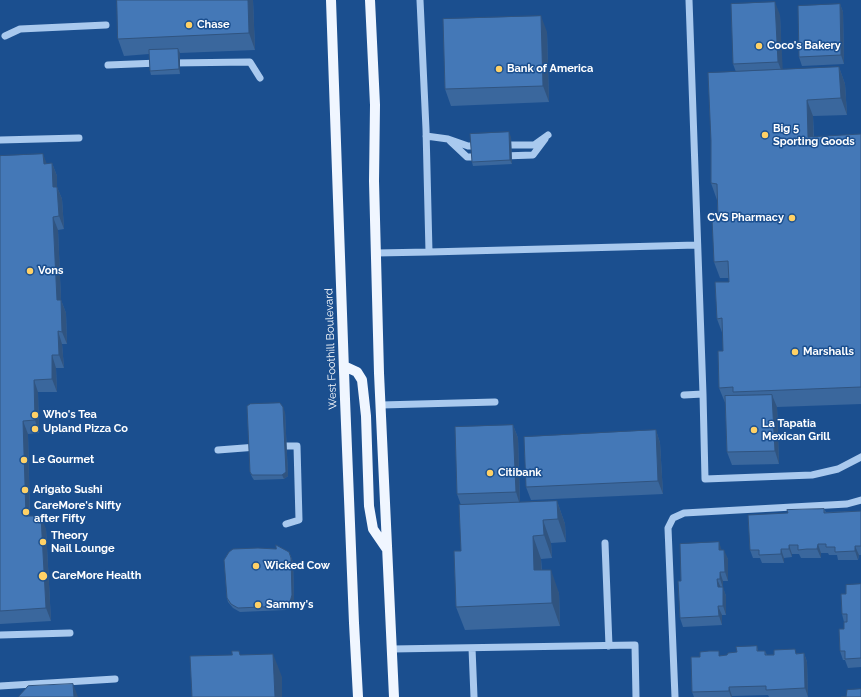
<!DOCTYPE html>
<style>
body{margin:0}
canvas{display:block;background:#1b4f8f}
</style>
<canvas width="861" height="697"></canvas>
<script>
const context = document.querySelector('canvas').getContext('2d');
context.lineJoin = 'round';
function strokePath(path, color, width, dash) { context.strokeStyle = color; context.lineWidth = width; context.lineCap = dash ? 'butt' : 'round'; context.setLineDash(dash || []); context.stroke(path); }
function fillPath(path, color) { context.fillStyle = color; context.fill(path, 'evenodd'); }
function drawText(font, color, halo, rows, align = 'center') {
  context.font = font + ' Raleway,sans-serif'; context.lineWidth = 3; context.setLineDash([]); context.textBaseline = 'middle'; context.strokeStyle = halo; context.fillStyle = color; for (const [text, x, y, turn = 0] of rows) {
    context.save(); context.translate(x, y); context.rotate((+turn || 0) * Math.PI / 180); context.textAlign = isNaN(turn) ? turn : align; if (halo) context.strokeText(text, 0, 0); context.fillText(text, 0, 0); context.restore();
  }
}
const minor = new Path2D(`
 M 5,36 L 20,29 L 106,25
 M 171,63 L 250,62 L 260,78
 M 108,65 L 159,63
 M 426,136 L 448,139 L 468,146 L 480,146
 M 0,140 L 79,138
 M 450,141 L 467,157 L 481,157
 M 503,145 L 534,145 L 548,135
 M 503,156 L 533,155 L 545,139
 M 429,252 L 697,245
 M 376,253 L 429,252 L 426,129 L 420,0
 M 703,394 L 705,479 L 812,475 L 838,469 L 861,457
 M 684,395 L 703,394 L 689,0
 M 381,405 L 495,402
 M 278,446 L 297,446 L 299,520 L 286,524
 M 218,450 L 257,447
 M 605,543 L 609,646
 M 0,635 L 70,633
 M 472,648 L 474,697
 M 392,649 L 635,645 L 636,697
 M 0,686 L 115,679
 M 675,697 L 668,528 L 673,518 L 684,513 L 847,504 L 861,500`);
const major = new Path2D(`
 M 331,0 L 345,399 L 354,623 L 358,697
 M 370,0 L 375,105 L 374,181 L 379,373 L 394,697
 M 344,366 L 357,372 L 362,380 L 366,416 L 369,506 L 373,529 L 386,548`);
const wall = new Path2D(`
 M 117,0 L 253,0 L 255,50 L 180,53 L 180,74 L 151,75 L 150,71 L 149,54 L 124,56 L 118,39 Z
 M 840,4 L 843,12 L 844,64 L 802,66 L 799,57 Z
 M 780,15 L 782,70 L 839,67 L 845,84 L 847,115 L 813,116 L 814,137 L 861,134 L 861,404 L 777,407 L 779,464 L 732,465 L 727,452 L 726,405 L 719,388 L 723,351 L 723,335 L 717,319 L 729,282 L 729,278 L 720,278 L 714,262 L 718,219 L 717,200 L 711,183 L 736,72 L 733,64 Z
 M 547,32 L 549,102 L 451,106 L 445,89 Z
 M 511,137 L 512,164 L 473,166 L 472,162 Z
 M 0,156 L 47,164 L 52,163 L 57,176 L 57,187 L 62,199 L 64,229 L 58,230 L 61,300 L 66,313 L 67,344 L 62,344 L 64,368 L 56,368 L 57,392 L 38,392 L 39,433 L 28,434 L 30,516 L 46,529 L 51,621 L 0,624 Z
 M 285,412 L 288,476 L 284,479 L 254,480 L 252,477 L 250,472 Z
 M 513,425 L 518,438 L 520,502 L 557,501 L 565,524 L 566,542 L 551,543 L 552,558 L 541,559 L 542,570 L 559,593 L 560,626 L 465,630 L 456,607 L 461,551 L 461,505 L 457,494 Z
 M 656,430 L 660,443 L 663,494 L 531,500 L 526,487 Z
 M 824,509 L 826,512 L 861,511 L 861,555 L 859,555 L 858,560 L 838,560 L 837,555 L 829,555 L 828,553 L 821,553 L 821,558 L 801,558 L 799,554 L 792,554 L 792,557 L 784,558 L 784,563 L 762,563 L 760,558 L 753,558 L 750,550 L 788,513 Z
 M 722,550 L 728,559 L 728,581 L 723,581 L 723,588 L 726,596 L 726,615 L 722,615 L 722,625 L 683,627 L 680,618 L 681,581 Z
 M 289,552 L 293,562 L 294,600 L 292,607 L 285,610 L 240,612 L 233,608 L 228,602 L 227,598 Z
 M 861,584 L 861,667 L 848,668 L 845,660 L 843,660 L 840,651 L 844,629 L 844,622 L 842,614 L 846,594 Z
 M 757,646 L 758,651 L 765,651 L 767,655 L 804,653 L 807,662 L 808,697 L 769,697 L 768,695 L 732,696 L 732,697 L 694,697 L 692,692 L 721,656 L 727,655 Z`);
const shadedWall = new Path2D(`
 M 248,0 L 253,0 L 255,50 L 249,33 Z
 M 775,2 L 780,15 L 783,75 L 778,62 Z
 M 840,4 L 843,12 L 844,64 L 841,55 Z
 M 541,16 L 547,32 L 549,102 L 543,86 Z
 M 178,49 L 180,53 L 180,74 L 179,69 Z
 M 839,67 L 845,84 L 847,115 L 841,98 Z
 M 807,100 L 813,116 L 814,154 L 808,137 Z
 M 509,132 L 511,137 L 512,164 L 510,160 Z
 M 43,154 L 48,167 L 44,164 Z
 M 52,163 L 57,176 L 57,200 L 53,187 Z
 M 57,187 L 62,199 L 64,229 L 59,216 Z
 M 53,217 L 58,230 L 61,300 L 66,313 L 67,344 L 62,332 L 57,300 Z
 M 58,331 L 62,344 L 64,368 L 59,355 Z
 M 52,355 L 56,368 L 57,392 L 52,379 Z
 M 34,380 L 38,392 L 39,433 L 35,420 Z
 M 772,395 L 777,407 L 779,464 L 775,451 Z
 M 283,407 L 285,412 L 288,476 L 284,479 L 282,475 Z
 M 23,421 L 28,434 L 30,529 L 26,516 Z
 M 513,425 L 518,438 L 520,505 L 516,492 Z
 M 656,430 L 660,443 L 663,494 L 658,481 Z
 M 557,501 L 565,524 L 566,542 L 558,519 Z
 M 41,516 L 46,529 L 51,621 L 46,608 Z
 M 543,520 L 551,543 L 552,558 L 544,535 Z
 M 533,536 L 541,559 L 543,593 L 534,570 Z
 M 719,542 L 722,551 L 719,550 Z
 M 818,544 L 821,553 L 821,558 L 817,549 Z
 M 789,545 L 792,554 L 792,557 L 789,549 Z
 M 855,546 L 859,555 L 858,560 L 855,551 Z
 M 781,549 L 784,558 L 784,563 L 781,554 Z
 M 724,550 L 728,559 L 728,581 L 725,572 Z
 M 291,558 L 293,562 L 294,600 L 292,607 L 290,602 Z
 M 551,570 L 559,593 L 560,626 L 552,603 Z
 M 720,572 L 723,581 L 723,588 L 720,579 Z
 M 717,579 L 721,588 L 718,587 Z
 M 723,587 L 726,596 L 726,615 L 723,606 Z
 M 718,606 L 722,615 L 722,625 L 719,616 Z
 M 804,653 L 807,662 L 808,697 L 805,688 Z
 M 273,654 L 282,677 L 282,697 L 275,697 Z
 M 73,684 L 78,697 L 74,697 Z
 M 729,687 L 732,696 L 732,697 L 731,697 L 729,691 Z`);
const building = new Path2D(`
 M 117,0 L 248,0 L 249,33 L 118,39 Z
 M 775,2 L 778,62 L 733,64 L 731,4 Z
 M 840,4 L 841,55 L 799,57 L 798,6 Z
 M 541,16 L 543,86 L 445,89 L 443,19 Z
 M 178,49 L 179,69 L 150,71 L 149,50 Z
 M 839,67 L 841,98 L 807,100 L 808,137 L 861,134 L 861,387 L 733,392 L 733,387 L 719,388 L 718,351 L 723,351 L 722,318 L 717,319 L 715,282 L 729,282 L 728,261 L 714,262 L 712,219 L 718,219 L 717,184 L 711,183 L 711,141 L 708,73 Z
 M 509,132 L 510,160 L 472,162 L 470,134 Z
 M 43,154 L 44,164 L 52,163 L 53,187 L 57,187 L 59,216 L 53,217 L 57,300 L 61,300 L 62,332 L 58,331 L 59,355 L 52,355 L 52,379 L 34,380 L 35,420 L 23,421 L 26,516 L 41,516 L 46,608 L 0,611 L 0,156 Z
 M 772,395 L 775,451 L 727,452 L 725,396 Z
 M 280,403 L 283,407 L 286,472 L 282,475 L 252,475 L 250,472 L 247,406 L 250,404 Z
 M 513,425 L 516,492 L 457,494 L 455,427 Z
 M 656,430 L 658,481 L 526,487 L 524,437 Z
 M 557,501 L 558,519 L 543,520 L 544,535 L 533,536 L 534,570 L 551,570 L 552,603 L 456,607 L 454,551 L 461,551 L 459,505 Z
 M 824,509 L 824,513 L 861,511 L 861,546 L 855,546 L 855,551 L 835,552 L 835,547 L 826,547 L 826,544 L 818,544 L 817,549 L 807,549 L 798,550 L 798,545 L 789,545 L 789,549 L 781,549 L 781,554 L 759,555 L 759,550 L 750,550 L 748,515 L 788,513 L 787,510 Z
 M 719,542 L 719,550 L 724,550 L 725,572 L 720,572 L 720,579 L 717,579 L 718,587 L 723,587 L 723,606 L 718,606 L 719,616 L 680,618 L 678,581 L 681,581 L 680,544 Z
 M 276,545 L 289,552 L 291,558 L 292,595 L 290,602 L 284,606 L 238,608 L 231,604 L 227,598 L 224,560 L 229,552 L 233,549 L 258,548 L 276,549 Z
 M 861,584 L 861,658 L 845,659 L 845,651 L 840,651 L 839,629 L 844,629 L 844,622 L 847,622 L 847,614 L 842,614 L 841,594 L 846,594 L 846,585 Z
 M 757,646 L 757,651 L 765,651 L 765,655 L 774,655 L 774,650 L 795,649 L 796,654 L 804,653 L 805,688 L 766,690 L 766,686 L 729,687 L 729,691 L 692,692 L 691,657 L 700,657 L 700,652 L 709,651 L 719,651 L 719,656 L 727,655 L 728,653 L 737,652 L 736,647 Z
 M 232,651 L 239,651 L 240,655 L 273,654 L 275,697 L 192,697 L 190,656 L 232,655 Z
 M 73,684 L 74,697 L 18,697 L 28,686 Z
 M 861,689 L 861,697 L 841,697 L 846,697 L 847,690 Z`);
const markers = [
 [189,25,4,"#ffd166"],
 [759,46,4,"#ffd166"],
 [499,69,4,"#ffd166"],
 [765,135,4,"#ffd166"],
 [792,218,4,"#ffd166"],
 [30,271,4,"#ffd166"],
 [795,352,4,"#ffd166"],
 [35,415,4,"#ffd166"],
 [35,429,4,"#ffd166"],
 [754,430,4,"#ffd166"],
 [24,460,4,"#ffd166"],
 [490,473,4,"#ffd166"],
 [25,490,4,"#ffd166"],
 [26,512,4,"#ffd166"],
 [43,542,4,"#ffd166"],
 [256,566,4,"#ffd166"],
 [43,576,5,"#ffd166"],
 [258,605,4,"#ffd166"]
];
const poiNames = [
 ["Chase",197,25],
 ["Coco's Bakery",767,46],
 ["Bank of America",507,69],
 ["Big 5",773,129],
 ["Sporting Goods",773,142],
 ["CVS Pharmacy",784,218,"right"],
 ["Vons",38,271],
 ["Marshalls",803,352],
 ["Who's Tea",43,415],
 ["La Tapatia",762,424],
 ["Mexican Grill",762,437],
 ["Upland Pizza Co",43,429],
 ["Le Gourmet",32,460],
 ["Citibank",498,473],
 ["Arigato Sushi",33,490],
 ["CareMore's Nifty",34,506],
 ["after Fifty",34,519],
 ["Theory",51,536],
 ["Nail Lounge",51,549],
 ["Wicked Cow",264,566],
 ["CareMore Health",52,576],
 ["Sammy's",266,605]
];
const streetNames = [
 ["West Foothill Boulevard",331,349,-92]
];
strokePath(minor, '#a9c9ee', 7);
strokePath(major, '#f0f6ff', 10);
fillPath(wall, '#3a679d');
fillPath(shadedWall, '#305480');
fillPath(building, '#4478b7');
strokePath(building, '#305480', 1);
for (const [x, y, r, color] of markers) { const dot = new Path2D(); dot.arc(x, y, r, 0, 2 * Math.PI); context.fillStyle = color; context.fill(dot); strokePath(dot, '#1b4f8f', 1.5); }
drawText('bold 11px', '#fff', '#1b4f8f', poiNames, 'left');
drawText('11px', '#fff', '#1b4f8f', streetNames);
</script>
